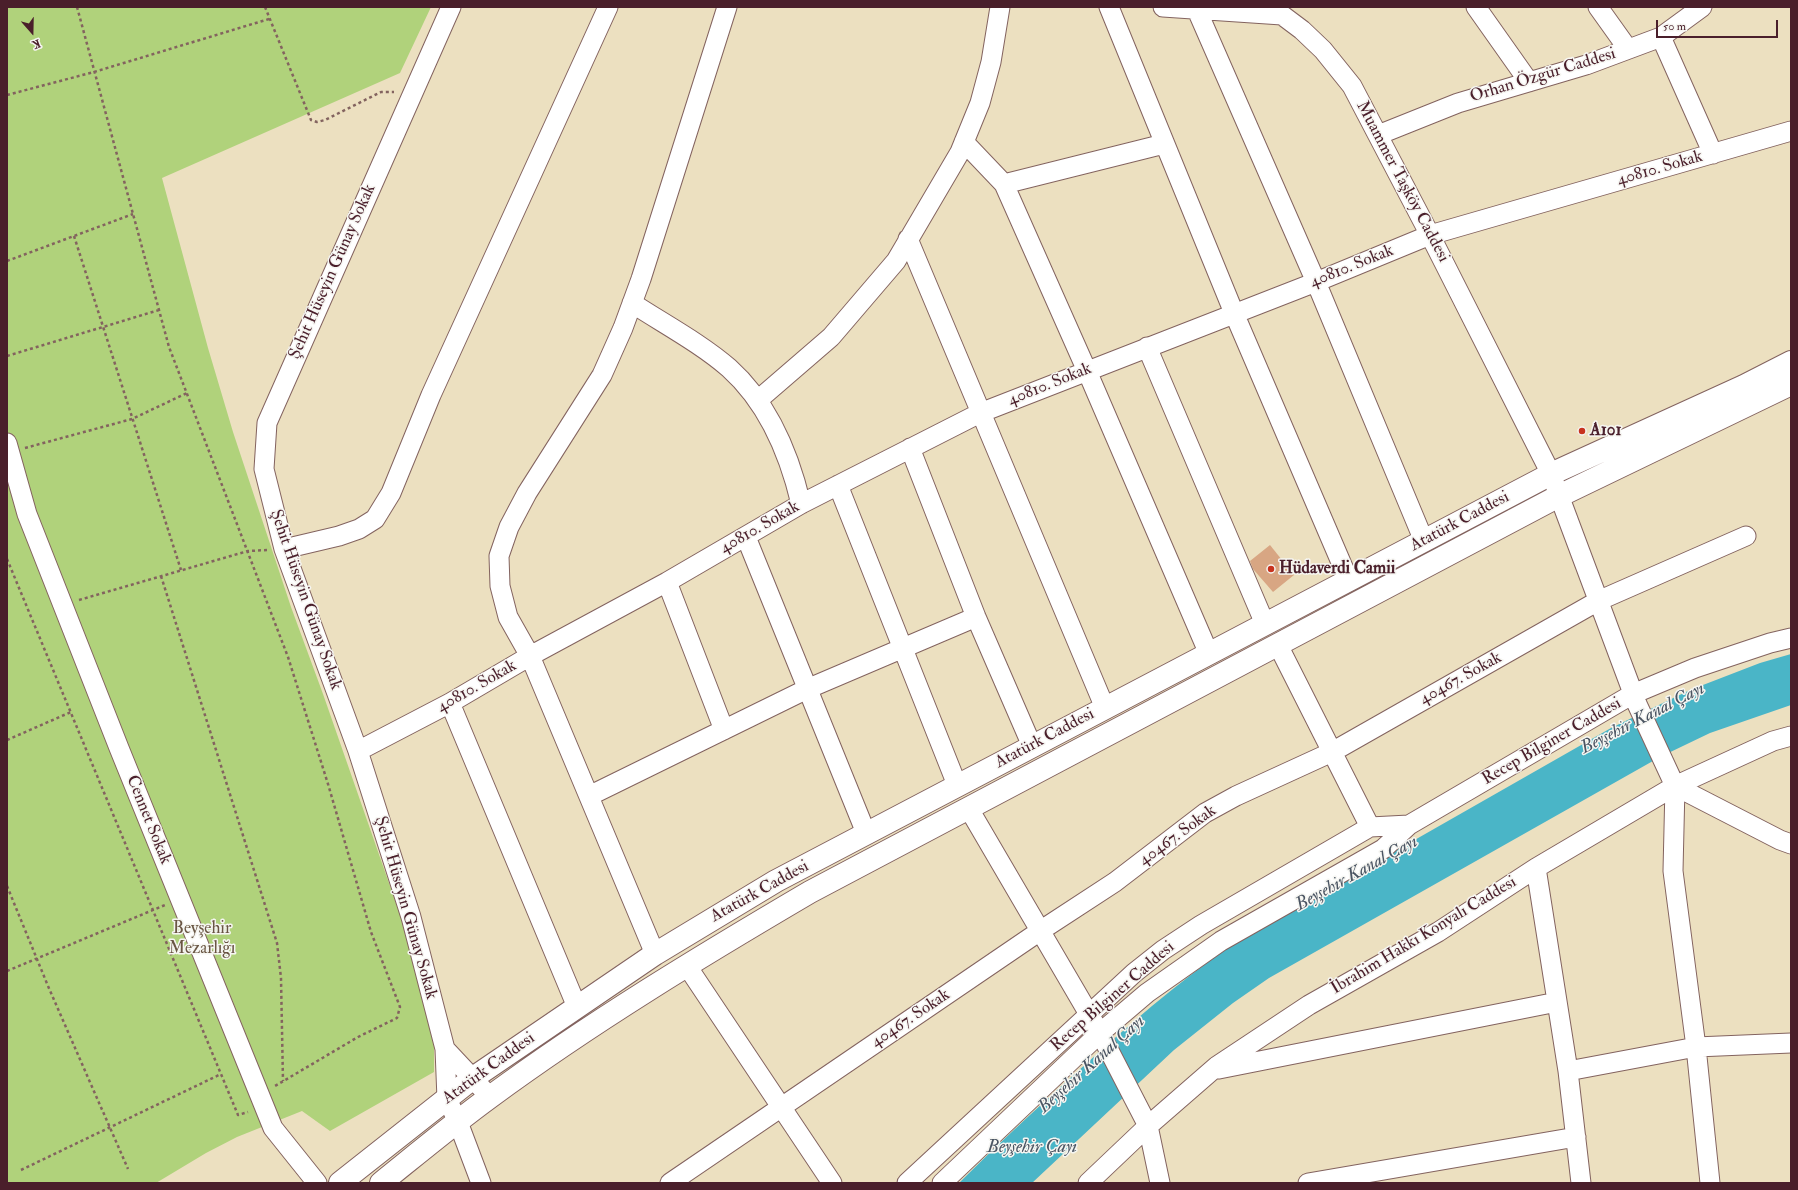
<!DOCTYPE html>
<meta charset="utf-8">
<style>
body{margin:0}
#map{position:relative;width:1798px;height:1190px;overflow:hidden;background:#ece0c0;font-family:"IM FELL Double Pica",serif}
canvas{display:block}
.frame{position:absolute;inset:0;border:8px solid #4a1f2b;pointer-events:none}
.north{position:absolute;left:12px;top:12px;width:40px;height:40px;-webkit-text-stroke:3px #f6f6f2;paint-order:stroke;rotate:160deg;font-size:11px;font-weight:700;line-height:16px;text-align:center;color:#4a1f2b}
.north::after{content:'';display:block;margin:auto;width:14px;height:18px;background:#4a1f2b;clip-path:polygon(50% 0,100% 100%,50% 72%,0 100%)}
.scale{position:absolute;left:1656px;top:20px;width:122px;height:18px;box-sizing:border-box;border:2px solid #4a1f2b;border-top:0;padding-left:5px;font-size:12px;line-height:14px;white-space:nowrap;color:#4a1f2b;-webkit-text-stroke:3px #f6f6f2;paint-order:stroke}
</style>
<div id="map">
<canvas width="1798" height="1190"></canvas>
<div class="frame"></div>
<div class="north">K</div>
<div class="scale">50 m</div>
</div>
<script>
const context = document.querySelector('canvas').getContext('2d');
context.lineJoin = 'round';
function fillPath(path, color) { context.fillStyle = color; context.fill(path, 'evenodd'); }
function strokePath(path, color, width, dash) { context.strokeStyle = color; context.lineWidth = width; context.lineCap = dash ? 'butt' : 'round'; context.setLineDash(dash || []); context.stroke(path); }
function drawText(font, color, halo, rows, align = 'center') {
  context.font = font + ' "IM FELL Double Pica",serif'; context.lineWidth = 3; context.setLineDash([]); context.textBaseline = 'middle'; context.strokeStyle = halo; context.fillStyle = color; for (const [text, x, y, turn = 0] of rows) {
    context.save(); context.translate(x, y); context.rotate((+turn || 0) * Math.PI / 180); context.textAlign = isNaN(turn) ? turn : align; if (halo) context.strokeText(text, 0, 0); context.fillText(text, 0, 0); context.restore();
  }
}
const green = new Path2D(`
 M 7,7 L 431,7 L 400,73 L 162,178 L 208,348 L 233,432 L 291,607 L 323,694 L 397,906 L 408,931 L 434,1043 L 434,1072 L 330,1131 L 302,1111 L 237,1137 L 206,1153 L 156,1183 L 7,1183 Z`);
const water = new Path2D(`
 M 1791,654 L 1791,705 L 1710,733 L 1660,757 L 1269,978 L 1233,1003 L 1174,1050 L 1032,1183 L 959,1183 C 1004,1138 1051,1095 1098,1053 C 1146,1010 1194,969 1248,935 L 1611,728 L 1690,690 L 1760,663 Z`);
const building = new Path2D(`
 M 1270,545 L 1294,575 L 1273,592 L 1253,569 L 1250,561 Z`);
const path = new Path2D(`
 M 77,7 L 169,347 L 288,657 L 328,784 L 371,932 L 400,1007 L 397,1018 L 358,1037 L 275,1086
 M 265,7 L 311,120 L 317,122 L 325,120 L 381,92 L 394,92
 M 7,95 L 94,72 L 269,19
 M 74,236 L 181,570
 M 7,261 L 133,214
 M 7,356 L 159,310
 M 25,448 L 132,419 L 187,393
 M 7,559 L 238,1115 L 248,1112
 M 161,576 L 277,943 L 281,978 L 283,1081
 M 79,600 L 248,551 L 267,550
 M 7,740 L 71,712
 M 7,886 L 48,986 L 128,1169
 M 7,971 L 165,905
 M 21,1170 L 221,1074`);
const minor = new Path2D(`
 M 451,7 L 267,423 L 264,469 L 284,549 L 358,751 L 411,917 L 445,1049 L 447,1099 L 458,1122 L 481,1183
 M 1109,7 L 1234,313 L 1349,581
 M 1163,7 L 1282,15 L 1302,30 L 1323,50 L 1352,86 L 1430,235 L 1551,474 L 1637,704 L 1675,786 L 1673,871 L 1696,1047 L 1710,1183
 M 1476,7 L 1529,82
 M 1598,7 L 1628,49
 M 1196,8 L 1316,282 L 1424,541
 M 1661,37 L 1713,154
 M 1378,135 L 1458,103 L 1586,65 L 1661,37 L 1702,7
 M 964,142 L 1004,184 L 1087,371 L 1209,654
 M 1004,184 L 1164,144
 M 908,239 L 1105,708
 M 632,303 C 664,324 700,343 729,368 C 768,403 789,453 801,504
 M 1147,347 L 1265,624
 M 758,400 L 831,337 L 896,261 L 960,152 L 980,103 L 991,62 L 1000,7
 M 7,443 L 27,514 L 119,748 L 273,1128 L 317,1183
 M 910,448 L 976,617 L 1032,746
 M 838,485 L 957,785
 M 746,537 L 866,833
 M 284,549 L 339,536 L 359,529 L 375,519 L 391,493 L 431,395 L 608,7
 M 667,582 L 724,730
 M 1278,645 L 1370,827
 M 450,703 L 577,1007
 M 358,751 L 450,703 L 530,656 L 667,582 L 801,504 L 980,413 L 1316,282 L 1430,235 L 1791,131
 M 1675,786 L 1780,840 L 1791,844
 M 589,796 L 807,689 L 976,617
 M 969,809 L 1100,1033 L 1148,1126 L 1160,1183
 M 1409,825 L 1633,694 L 1695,668 L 1770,643 L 1791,638
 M 1536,868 L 1568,1071 L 1581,1183
 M 655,954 L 530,656 L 508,617 L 500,586 L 499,556 L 509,527 L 527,493 L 602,375 L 623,328 L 641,279 L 727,7
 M 687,966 L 832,1183
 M 445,1049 L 490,1097
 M 1219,1069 L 1557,1002
 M 1568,1071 L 1696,1047 L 1791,1043
 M 670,1183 L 1040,931 L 1115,882 L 1205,813 L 1236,796 L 1332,752 L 1598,601 L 1746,536
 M 907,1183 L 1134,973 L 1163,950 L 1201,925 L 1370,827 L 1409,825 L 1383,849 L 1221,941 L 1147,993 L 1100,1033 L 942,1183
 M 1088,1183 L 1148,1126 L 1217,1066 L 1309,1005 L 1438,932 L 1536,868 L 1675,786 L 1773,741 L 1791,736
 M 1308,1183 L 1576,1137`);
const major = new Path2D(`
 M 340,1183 L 473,1078 L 655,954 L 776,881 L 1551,474 L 1744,386 L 1791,362
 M 381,1183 C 417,1154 453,1124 490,1097 C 592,1022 701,956 810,892 L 1559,496 L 1791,384`);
const markers = [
 [1582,431,4,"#c8321e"],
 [1271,569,4,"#c8321e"]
];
const streetNames = [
 ["Orhan Özgür Caddesi",1543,76,-17],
 ["40810. Sokak",1660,169,-16],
 ["Muammer Taşköy Caddesi",1402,182,62],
 ["40810. Sokak",1352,267,-22],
 ["Şehit Hüseyin Günay Sokak",333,272,-66],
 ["40810. Sokak",1050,385,-22],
 ["Atatürk Caddesi",1460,522,-28],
 ["40810. Sokak",760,528,-30],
 ["Şehit Hüseyin Günay Sokak",305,600,71],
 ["40467. Sokak",1461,679,-29],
 ["40810. Sokak",477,687,-30],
 ["Atatürk Caddesi",1045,739,-28],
 ["Recep Bilginer Caddesi",1552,742,-30],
 ["Cennet Sokak",148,820,68],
 ["40467. Sokak",1178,836,-36],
 ["Atatürk Caddesi",760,892,-29],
 ["Şehit Hüseyin Günay Sokak",405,908,74],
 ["İbrahim Hakkı Konyalı Caddesi",1424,936,-31],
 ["Recep Bilginer Caddesi",1113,997,-41],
 ["40467. Sokak",911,1019,-34],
 ["Atatürk Caddesi",489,1069,-36]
];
const poiNames = [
 ["A101",1590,431],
 ["Hüdaverdi Camii",1279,569]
];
const parkNames = [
 ["Beyşehir",202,929],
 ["Mezarlığı",202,949]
];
const waterNames = [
 ["Beyşehir Kanal Çayı",1643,719,-27],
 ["Beyşehir Kanal Çayı",1357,874,-29],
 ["Beyşehir Kanal Çayı",1092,1065,-42],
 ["Beyşehir Çayı",1032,1148]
];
fillPath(green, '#b0d27b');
fillPath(water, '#4ab5c7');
fillPath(building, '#d8a683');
strokePath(minor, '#83635f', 21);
strokePath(major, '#83635f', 24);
strokePath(path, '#83635f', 2.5, [3, 3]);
strokePath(minor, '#fff', 19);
strokePath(major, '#fff', 22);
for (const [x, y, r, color] of markers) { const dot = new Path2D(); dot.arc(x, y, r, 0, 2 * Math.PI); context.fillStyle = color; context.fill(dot); strokePath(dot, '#f6f6f2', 1.5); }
drawText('17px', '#4a1f2b', '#f6f6f2', streetNames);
drawText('bold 17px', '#4a1f2b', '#f6f6f2', poiNames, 'left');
drawText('17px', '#695543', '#f6f6f2', parkNames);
drawText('italic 18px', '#4a5462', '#f6f6f2', waterNames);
</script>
